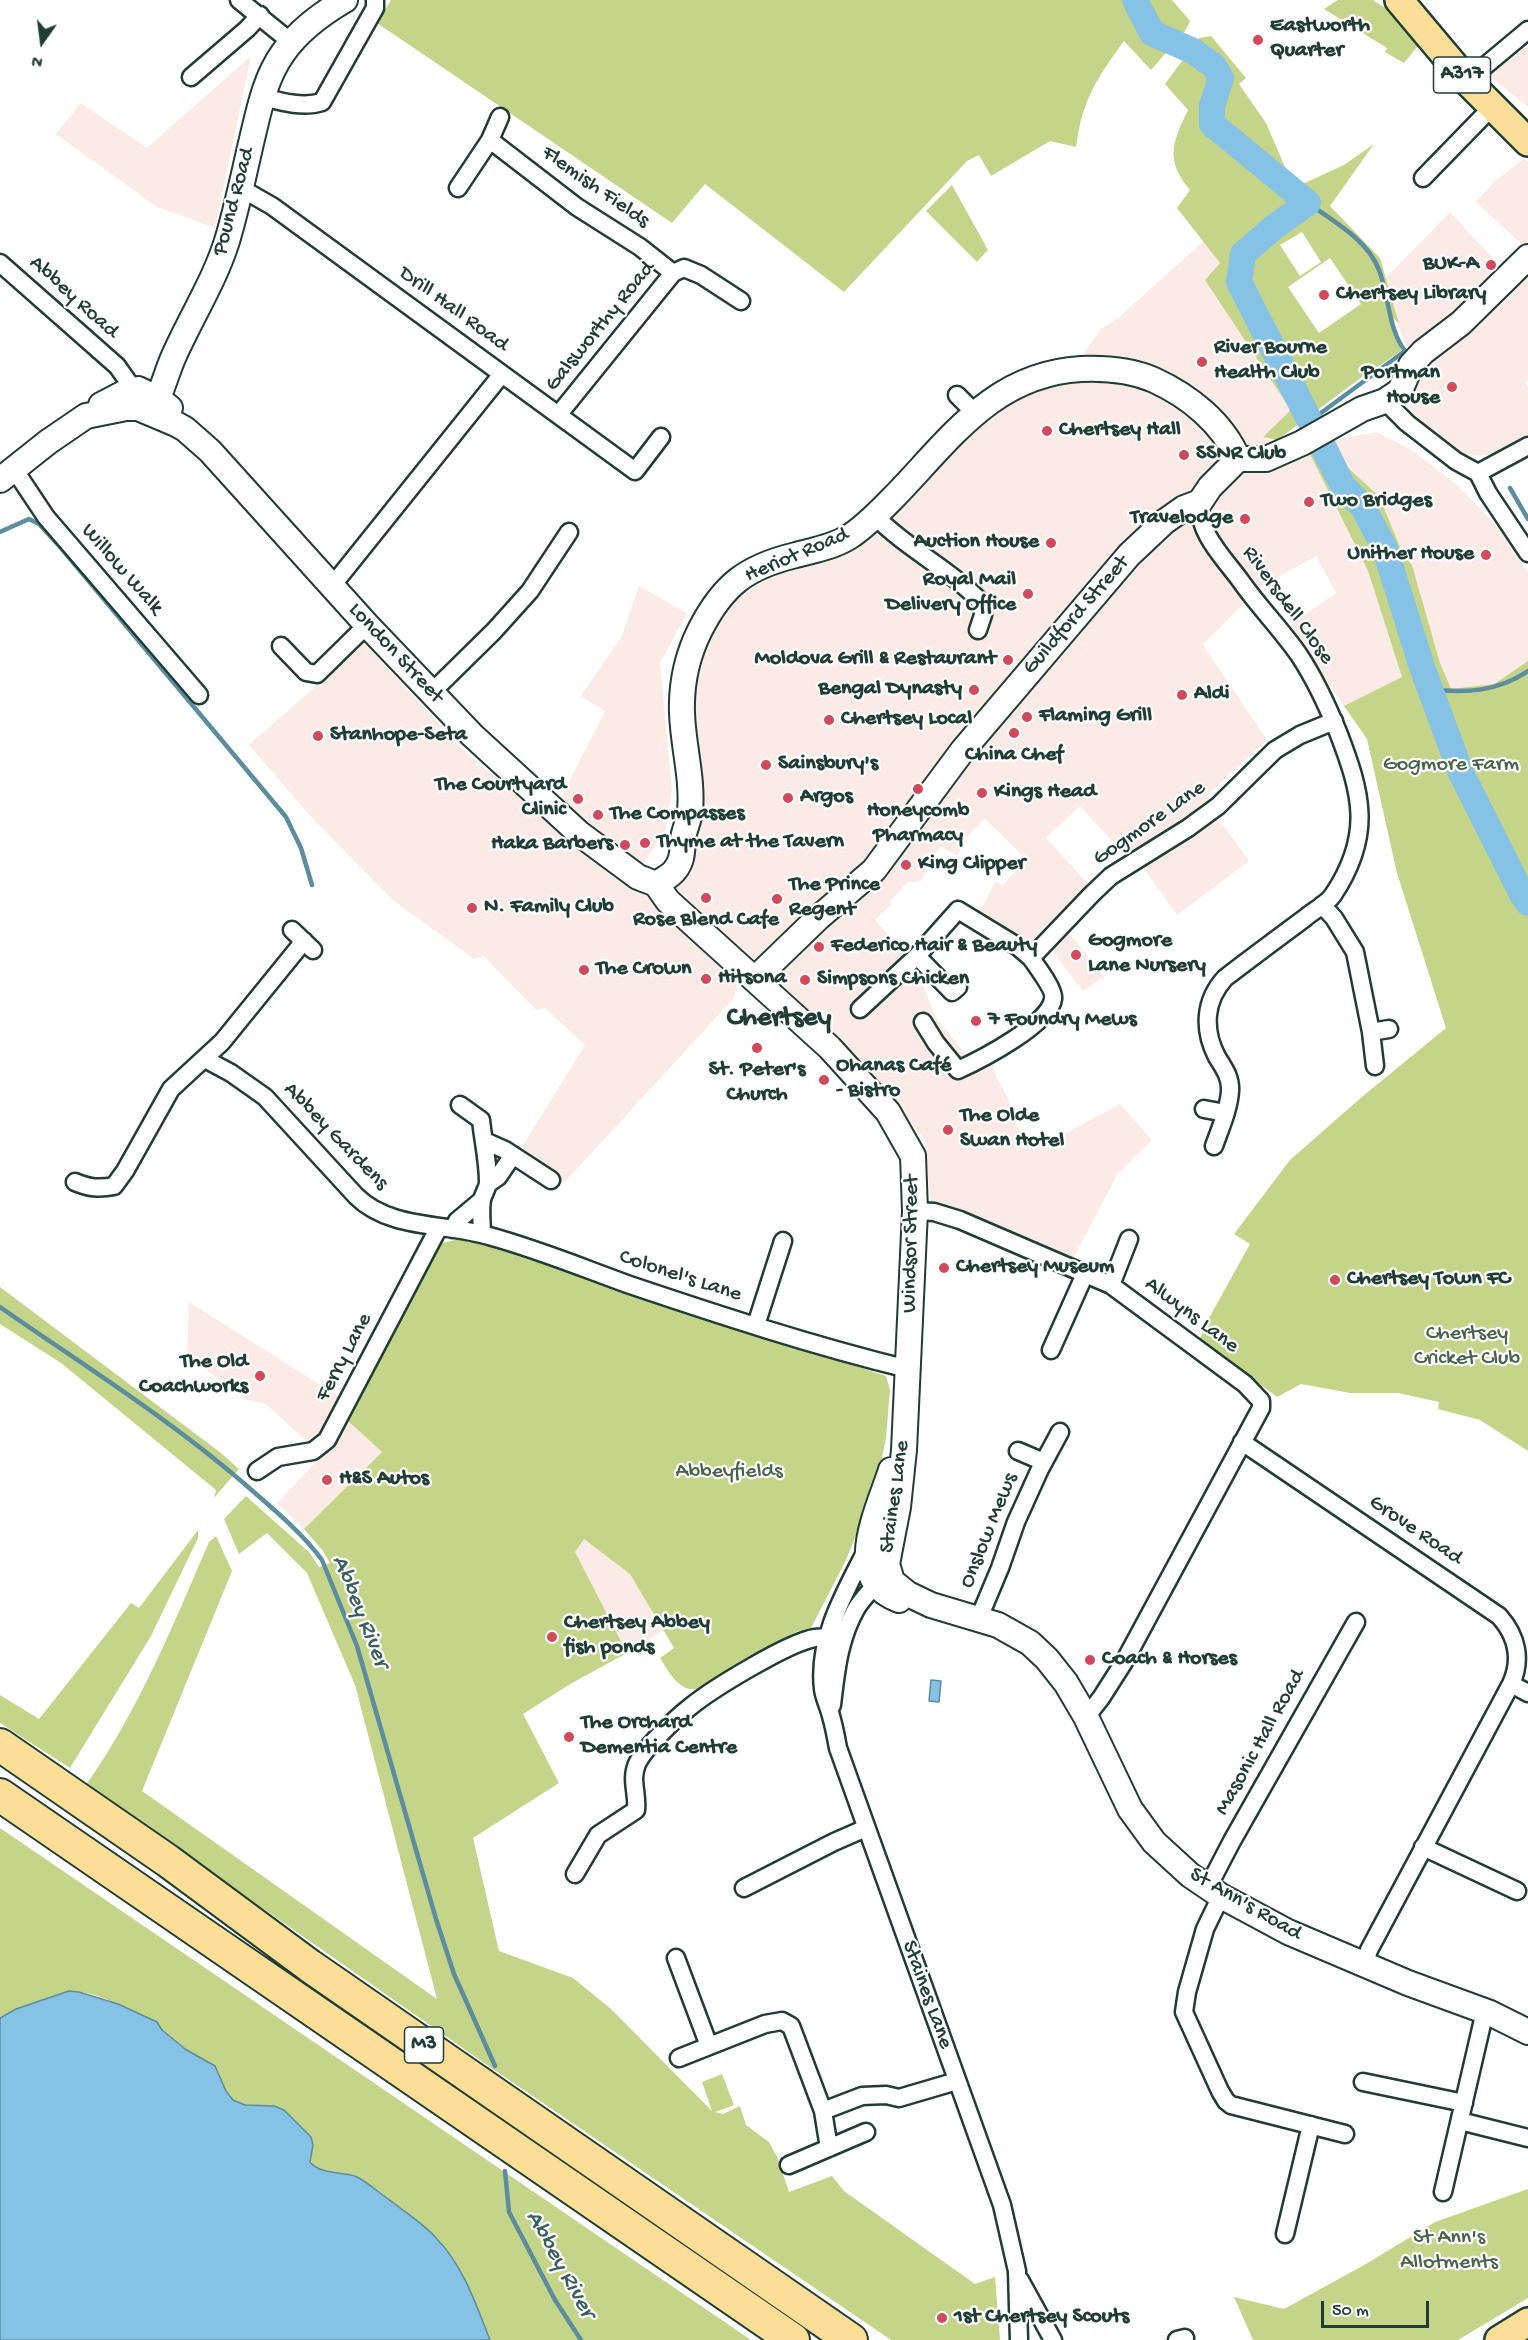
<!DOCTYPE html>
<meta charset="utf-8">
<style>
body{margin:0}
#map{position:relative;width:1528px;height:2340px;overflow:hidden;background:#fff;font-family:"Gochi Hand",sans-serif}
canvas{display:block}
.north{position:absolute;left:12px;top:12px;width:60px;height:60px;-webkit-text-stroke:4px #fff;paint-order:stroke;rotate:194deg;font-size:16px;font-weight:700;line-height:24px;text-align:center;color:#1f3d34}
.north::after{content:'';display:block;margin:auto;width:21px;height:27px;background:#1f3d34;clip-path:polygon(50% 0,100% 100%,50% 72%,0 100%)}
.scale{position:absolute;left:1321px;top:2301px;width:108px;height:27px;box-sizing:border-box;border:3px solid #1f3d34;border-top:0;padding-left:8px;font-size:18px;line-height:21px;white-space:nowrap;color:#1f3d34;-webkit-text-stroke:4px #fff;paint-order:stroke}
</style>
<div id="map">
<canvas width="1528" height="2340"></canvas>
<div class="north">N</div>
<div class="scale">50 m</div>
</div>
<script>
const context = document.querySelector('canvas').getContext('2d');
context.lineJoin = 'round';
function fillPath(path, color) { context.fillStyle = color; context.fill(path, 'evenodd'); }
function strokePath(path, color, width, dash) { context.strokeStyle = color; context.lineWidth = width; context.lineCap = dash ? 'butt' : 'round'; context.setLineDash(dash || []); context.stroke(path); }
function drawText(font, color, halo, rows, align = 'center') {
  context.font = font + ' "Gochi Hand",sans-serif'; context.lineWidth = 4.5; context.setLineDash([]); context.textBaseline = 'middle'; context.strokeStyle = halo; context.fillStyle = color; for (const [text, x, y, turn = 0] of rows) {
    context.save(); context.translate(x, y); context.rotate((+turn || 0) * Math.PI / 180); context.textAlign = isNaN(turn) ? turn : align; if (halo) context.strokeText(text, 0, 0); context.fillText(text, 0, 0); context.restore();
  }
}
const built = new Path2D(`
 M 1528,46 L 1528,107 L 1489,76 Z
 M 251,56 L 215,228 L 157,207 L 56,134 L 81,103 L 147,148 Z
 M 1525,158 L 1528,162 L 1528,250 L 1476,202 L 1494,182 Z
 M 1450,212 L 1500,266 L 1410,353 L 1400,330 L 1385,279 Z
 M 1204,241 L 1220,263 L 1205,280 L 1292,410 L 1263,437 L 1309,452 L 1368,571 L 1402,677 L 1344,706 L 1289,626 L 1336,593 L 1316,556 L 1258,588 L 1203,645 L 1267,740 L 1207,795 L 1218,818 L 1249,861 L 1177,915 L 1145,870 L 1123,853 L 1080,806 L 1046,838 L 1089,885 L 1066,929 L 1104,977 L 1083,991 L 1049,947 L 1025,942 L 980,912 L 995,882 L 1003,885 L 1026,859 L 985,819 L 961,843 L 964,845 L 957,856 L 940,846 L 921,881 L 908,882 L 890,901 L 892,904 L 875,920 L 915,965 L 936,1018 L 965,1053 L 992,1063 L 995,1074 L 1009,1101 L 1017,1127 L 1039,1140 L 1050,1142 L 1120,1104 L 1152,1140 L 1117,1175 L 1072,1261 L 931,1207 L 925,1140 L 890,1098 L 679,896 L 676,888 L 694,857 L 699,828 L 700,793 L 697,724 L 693,698 L 706,649 L 718,625 L 738,598 L 782,570 L 852,549 L 975,425 L 1020,392 L 1065,380 L 1101,329 L 1118,318 Z
 M 1528,267 L 1528,380 L 1525,383 L 1528,387 L 1528,434 L 1492,455 L 1465,456 L 1436,441 L 1405,401 L 1411,376 Z
 M 1376,432 L 1410,449 L 1456,484 L 1502,531 L 1528,573 L 1528,661 L 1494,684 L 1451,690 L 1440,663 L 1412,565 L 1403,554 L 1379,496 L 1348,468 L 1335,440 Z
 M 639,586 L 687,613 L 660,663 L 672,790 L 666,829 L 644,863 L 630,856 L 560,800 L 605,711 L 581,696 L 622,636 Z
 M 361,639 L 466,753 L 628,884 L 663,908 L 737,983 L 734,998 L 564,1183 L 556,1181 L 520,1150 L 585,1045 L 545,1008 L 536,1010 L 484,956 L 474,959 L 394,901 L 312,818 L 249,745 L 333,671 Z
 M 189,1302 L 341,1398 L 313,1447 L 266,1404 L 247,1400 L 187,1356 Z
 M 346,1419 L 382,1452 L 304,1529 L 277,1503 L 338,1439 Z
 M 584,1538 L 630,1574 L 664,1630 L 627,1653 L 574,1552 Z`);
const green = new Path2D(`
 M 391,0 L 1172,0 L 1190,21 L 1185,31 L 1151,70 L 1124,41 C 1096,80 1083,98 1076,147 L 1050,141 L 991,176 L 979,155 L 967,161 L 844,292 L 705,184 L 672,223 L 377,23 Z
 M 1338,0 L 1373,0 L 1388,10 L 1418,46 L 1404,63 L 1385,52 L 1387,48 L 1324,9 Z
 M 1211,36 L 1246,78 L 1239,84 L 1266,123 L 1294,188 L 1344,165 L 1374,144 L 1330,206 L 1380,258 L 1399,324 L 1389,313 L 1401,351 L 1358,380 L 1277,440 L 1263,437 L 1291,410 L 1205,280 L 1220,263 L 1177,208 L 1190,190 C 1165,160 1172,143 1188,110 L 1165,84 L 1199,38 ZM 1302,232 L 1321,262 L 1300,276 L 1280,245 ZM 1330,258 L 1361,304 L 1319,333 L 1288,287 Z
 M 952,185 L 988,250 L 977,262 L 926,211 Z
 M 1335,440 L 1348,468 L 1379,496 L 1403,554 L 1412,565 L 1440,663 L 1451,689 L 1494,684 L 1528,661 L 1528,1451 L 1480,1420 L 1438,1409 L 1439,1402 L 1398,1393 L 1350,1393 L 1301,1384 L 1277,1397 L 1200,1339 L 1204,1327 L 1250,1244 L 1234,1234 L 1290,1160 L 1363,1096 L 1446,1028 L 1397,873 L 1367,739 L 1344,706 L 1402,677 L 1368,571 L 1309,452 Z
 M 463,1238 L 886,1376 L 890,1390 L 886,1438 L 876,1486 L 846,1560 L 811,1628 L 796,1632 L 701,1688 C 680,1695 669,1672 660,1658 L 674,1648 L 630,1574 L 584,1539 L 575,1552 L 627,1653 L 572,1683 L 523,1714 L 559,1783 L 473,1838 L 499,1951 L 573,1978 L 611,2009 L 712,2111 L 702,2082 L 722,2074 L 734,2105 L 715,2112 L 723,2114 L 740,2106 L 746,2125 L 769,2142 L 778,2159 L 789,2192 L 832,2176 L 844,2191 L 975,2284 L 995,2277 L 1000,2340 L 891,2340 L 490,2067 L 86,1785 C 139,1710 173,1625 209,1542 L 216,1536 L 232,1571 L 142,1791 L 437,1999 L 355,1685 L 307,1573 L 267,1533 L 239,1554 L 224,1519 L 246,1496 L 310,1553 L 319,1567 L 330,1563 L 323,1551 L 304,1529 L 382,1452 L 346,1419 L 439,1244 Z
 M 0,1287 L 221,1453 L 239,1469 L 214,1498 L 216,1490 L 61,1363 L 0,1324 Z
 M 198,1530 L 198,1538 L 151,1636 L 70,1768 L 0,1723 L 0,1695 L 39,1719 L 131,1603 L 139,1608 Z
 M 0,1828 L 751,2340 L 490,2340 L 471,2294 L 454,2259 L 437,2238 L 344,2173 L 323,2170 L 313,2166 L 310,2157 L 313,2145 L 274,2106 L 245,2105 L 233,2100 L 226,2091 L 215,2066 L 185,2049 L 162,2030 L 160,2025 C 139,2014 103,1994 79,1992 C 62,1990 15,2010 0,2018 Z
 M 1528,2189 L 1528,2298 L 1458,2340 L 1253,2340 L 1234,2297 L 1284,2309 L 1366,2264 L 1435,2222 Z`);
const water = new Path2D(`
 M 931,1680 L 941,1681 L 939,1702 L 929,1701 Z
 M 69,1991 L 79,1992 L 118,2004 L 157,2022 L 162,2030 L 185,2049 L 215,2066 L 226,2091 L 233,2100 L 245,2105 L 274,2106 L 284,2110 L 311,2137 L 313,2145 L 310,2162 C 320,2175 343,2171 357,2177 C 369,2183 380,2194 391,2201 C 406,2213 424,2224 437,2239 C 464,2267 476,2305 490,2340 L 0,2340 L 0,2018 L 16,2009 Z`);
const stream = new Path2D(`
 M 1308,203 C 1333,221 1368,240 1379,270 C 1389,295 1388,329 1405,351 L 1310,421
 M 1510,488 L 1528,519
 M 0,532 L 29,519 L 39,524 L 61,548 L 286,817 L 301,848 L 312,885
 M 1430,689 C 1466,694 1498,691 1528,671
 M 0,1307 C 86,1367 176,1423 255,1493 C 278,1513 304,1535 322,1560 L 357,1646 L 436,1919 L 454,1974 L 495,2066
 M 505,2171 L 509,2212 L 555,2300 L 581,2340`);
const river = new Path2D(`
 M 1135,0 L 1152,33 L 1193,51 L 1214,66 L 1221,78 L 1212,106 L 1212,124 L 1308,203 L 1274,227 L 1243,254 L 1239,282 L 1343,486 L 1363,507 L 1385,549 L 1422,667 L 1461,773 L 1522,894 L 1528,903`);
const street = new Path2D(`
 M 239,0 L 291,42
 M 191,77 L 247,29 L 260,15
 M 1467,81 L 1528,30
 M 263,97 C 282,102 303,108 322,102 L 375,8 L 375,0
 M 490,140 L 577,207 L 640,247 L 673,273
 M 1423,178 L 1492,107
 M 458,188 L 490,140 L 500,117
 M 240,191 L 251,194 L 272,206 L 502,374 L 332,586
 M 0,263 L 117,366 L 129,383 L 135,399
 M 502,374 L 635,471 L 661,437
 M 957,395 L 975,413
 M 1385,401 L 1407,423 L 1456,461 L 1478,473 L 1488,493 L 1528,553
 M 559,414 L 673,273 L 684,268 L 701,275 L 741,301
 M 14,469 L 46,517 L 199,695
 M 1478,473 L 1528,446
 M 1200,502 C 1197,532 1223,557 1240,580 C 1258,606 1281,629 1299,655 C 1315,679 1327,705 1338,732 C 1362,794 1373,835 1333,895 C 1327,904 1313,911 1305,918 C 1278,938 1251,958 1225,978 C 1204,1001 1203,1030 1217,1057 C 1224,1068 1231,1078 1230,1091 C 1229,1109 1220,1129 1214,1146
 M 875,516 C 907,549 950,569 982,603 L 983,615 L 978,630
 M 281,646 L 306,672 L 317,674 L 367,625
 M 432,692 L 494,631 L 530,591 L 569,532
 M 1322,905 L 1334,918 L 1355,952 L 1371,1032 L 1375,1066
 M 292,930 L 313,950
 M 917,956 L 952,992 L 958,987
 M 860,1009 L 917,956 L 958,910 L 1017,946 L 1031,958
 M 923,1022 L 936,1043 L 958,1070 C 980,1060 1050,1024 1053,999 C 1055,990 1037,967 1031,958 L 1092,894 L 1111,876 L 1188,828 L 1218,806 L 1275,750 L 1300,735 L 1334,721
 M 1371,1032 L 1389,1029
 M 205,1059 L 231,1073 L 265,1097 L 356,1196 C 390,1230 446,1223 489,1236 C 537,1249 583,1268 630,1285 C 722,1316 814,1346 908,1369
 M 460,1105 L 481,1120 C 483,1140 488,1161 488,1182 C 488,1188 483,1194 482,1200 C 480,1211 482,1223 482,1234
 M 1204,1109 L 1225,1113
 M 485,1141 L 505,1150 L 551,1180
 M 75,1182 C 89,1188 99,1189 114,1186 L 125,1171 L 171,1089 L 222,1042 L 304,941
 M 488,1184 L 498,1177 L 513,1155
 M 915,1211 L 934,1212 L 960,1220 L 1111,1285 L 1245,1384 L 1261,1401 L 1261,1408 L 1124,1662 L 1101,1698 L 1086,1717
 M 453,1229 L 457,1221 L 482,1200
 M 1111,1285 L 1129,1239
 M 756,1325 L 783,1241
 M 1051,1350 L 1085,1274
 M 1242,1442 L 1499,1616 C 1517,1636 1522,1660 1511,1684 L 1369,1950 L 1364,1965
 M 1018,1451 L 1044,1462
 M 257,1471 L 278,1457 L 313,1451 L 327,1440 L 439,1227
 M 867,1549 C 845,1592 817,1639 823,1689 C 824,1698 829,1707 831,1716 C 834,1726 836,1737 838,1748 L 1002,2205 L 1017,2271 L 1019,2340
 M 979,1618 L 1000,1568 L 1016,1522 L 1040,1469 L 1060,1432
 M 1511,1684 L 1528,1693
 M 832,1705 C 836,1671 839,1639 856,1609 C 863,1597 875,1587 882,1576
 M 1423,1847 L 1517,1891
 M 575,1874 L 598,1835 L 636,1810 C 638,1794 630,1780 637,1764 C 644,1748 676,1718 690,1707 C 712,1689 789,1642 815,1638 C 824,1636 834,1639 843,1641
 M 1208,1887 L 1232,1841 L 1356,1622
 M 744,1888 L 834,1842 L 866,1828
 M 1221,1896 L 1205,1929 L 1187,1992 L 1184,2012 L 1220,2091 L 1226,2101 L 1231,2105 L 1345,2134
 M 676,1958 L 709,2046
 M 679,2058 L 765,2024 L 782,2021 L 791,2026 L 823,2111 L 829,2148
 M 1363,2082 L 1464,2103
 M 823,2111 L 862,2096 L 886,2095 L 899,2098 L 957,2081
 M 1460,2121 L 1528,2138
 M 789,2165 L 866,2132
 M 1443,2192 L 1485,2011
 M 1285,2234 L 1311,2125
 M 1020,2280 L 1053,2340
 M 1177,2340 L 1185,2338`);
const secondary = new Path2D(`
 M 101,405 L 124,393 L 138,389 L 159,399 L 170,408
 M 151,413 C 161,395 165,377 173,358 C 190,319 214,282 227,241 C 237,208 244,173 252,139 C 259,110 265,78 283,53 C 299,30 321,14 345,0
 M 0,480 L 48,442 L 86,416 L 126,408 L 138,408 L 176,424 L 185,429 L 210,451 L 367,625 L 472,735 L 580,834 L 638,877 L 656,884 L 668,901 L 830,1048 L 888,1112 L 913,1156 L 915,1211 L 904,1450 L 898,1507 L 887,1564 L 892,1581 L 908,1594 L 931,1605 L 998,1625 L 1030,1643 L 1047,1659 L 1066,1683 L 1086,1717 L 1130,1809 L 1154,1842 L 1190,1875 L 1221,1896 L 1288,1932 L 1408,1983 L 1490,2013 L 1528,2032
 M 656,884 C 662,880 671,876 675,870 C 683,860 682,851 683,839 C 684,830 689,821 690,811 C 693,778 683,746 682,713 C 681,684 687,656 700,630 C 723,585 746,567 796,555 C 814,550 833,547 849,537 C 865,527 879,512 892,499 C 949,441 992,374 1081,369 C 1106,368 1131,370 1154,380 C 1189,396 1223,423 1238,459
 M 756,978 L 817,919 L 874,870 L 963,750 L 1129,555 L 1164,522 L 1184,508 L 1200,502 L 1210,487 L 1238,459 L 1266,459 L 1302,443 L 1362,409 L 1385,401 L 1400,391 L 1411,365 L 1423,352 L 1461,323 L 1528,257
 M 891,1470 C 878,1511 842,1579 899,1600`);
const primary = new Path2D(`
 M 1399,0 L 1467,81 L 1528,142
 M 1499,2340 L 1528,2322`);
const highway = new Path2D(`
 M 0,1745 L 168,1861 L 310,1966 L 851,2340
 M 0,1795 L 793,2340`);
const markers = [
 [1258,40,6,"#d1495b"],
 [1491,265,6,"#d1495b"],
 [1324,295,6,"#d1495b"],
 [1202,362,6,"#d1495b"],
 [1452,387,6,"#d1495b"],
 [1047,431,6,"#d1495b"],
 [1184,455,6,"#d1495b"],
 [1309,502,6,"#d1495b"],
 [1245,519,6,"#d1495b"],
 [1051,543,6,"#d1495b"],
 [1486,555,6,"#d1495b"],
 [1028,594,6,"#d1495b"],
 [1008,660,6,"#d1495b"],
 [974,690,6,"#d1495b"],
 [1182,695,6,"#d1495b"],
 [1027,717,6,"#d1495b"],
 [829,720,6,"#d1495b"],
 [1014,733,6,"#d1495b"],
 [318,736,6,"#d1495b"],
 [766,765,6,"#d1495b"],
 [918,789,6,"#d1495b"],
 [982,793,6,"#d1495b"],
 [788,798,6,"#d1495b"],
 [578,799,6,"#d1495b"],
 [598,815,6,"#d1495b"],
 [645,843,6,"#d1495b"],
 [625,845,6,"#d1495b"],
 [906,865,6,"#d1495b"],
 [706,898,6,"#d1495b"],
 [777,899,6,"#d1495b"],
 [472,908,6,"#d1495b"],
 [819,947,6,"#d1495b"],
 [1076,955,6,"#d1495b"],
 [584,970,6,"#d1495b"],
 [706,979,6,"#d1495b"],
 [805,980,6,"#d1495b"],
 [976,1021,6,"#d1495b"],
 [757,1048,6,"#d1495b"],
 [824,1080,6,"#d1495b"],
 [948,1130,6,"#d1495b"],
 [944,1268,6,"#d1495b"],
 [1335,1280,6,"#d1495b"],
 [260,1376,6,"#d1495b"],
 [327,1480,6,"#d1495b"],
 [552,1637,6,"#d1495b"],
 [1090,1660,6,"#d1495b"],
 [569,1737,6,"#d1495b"],
 [942,2318,6,"#d1495b"]
];
const shields = [
 [1462,75,57],
 [424,2045,39]
];
const shieldNames = [
 ["A317",1462,75],
 ["M3",424,2045]
];
const poiNames = [
 ["Eastworth",1270,27],
 ["Quarter",1270,52],
 ["BUK-A",1479,265,"right"],
 ["Chertsey Library",1336,295],
 ["River Bourne",1214,349],
 ["Health Club",1214,374],
 ["Portman",1440,374,"right"],
 ["House",1440,399,"right"],
 ["Chertsey Hall",1059,431],
 ["SSNR Club",1196,455],
 ["Two Bridges",1321,502],
 ["Travelodge",1233,519,"right"],
 ["Auction House",1039,543,"right"],
 ["Unither House",1474,555,"right"],
 ["Royal Mail",1016,581,"right"],
 ["Delivery Office",1016,606,"right"],
 ["Moldova Grill & Restaurant",996,660,"right"],
 ["Bengal Dynasty",962,690,"right"],
 ["Aldi",1194,695],
 ["Flaming Grill",1039,717],
 ["Chertsey Local",841,720],
 ["Stanhope-Seta",330,736],
 ["China Chef",1014,756,"center"],
 ["Sainsbury's",778,765],
 ["The Courtyard",566,786,"right"],
 ["Clinic",566,811,"right"],
 ["Kings Head",994,793],
 ["Argos",800,798],
 ["Honeycomb",918,812,"center"],
 ["Pharmacy",918,837,"center"],
 ["The Compasses",610,815],
 ["Thyme at the Tavern",657,843],
 ["Haka Barbers",613,845,"right"],
 ["King Clipper",918,865],
 ["The Prince",789,886],
 ["Regent",789,911],
 ["N. Family Club",484,908],
 ["Rose Blend Cafe",706,921,"center"],
 ["Gogmore",1088,942],
 ["Lane Nursery",1088,967],
 ["Federico Hair & Beauty",831,947],
 ["The Crown",596,970],
 ["Hitsona",718,979],
 ["Simpsons Chicken",817,980],
 ["7 Foundry Mews",988,1021],
 ["Ohanas Café",836,1067],
 ["- Bistro",836,1092],
 ["St. Peter's",757,1071,"center"],
 ["Church",757,1096,"center"],
 ["The Olde",960,1117],
 ["Swan Hotel",960,1142],
 ["Chertsey Museum",956,1268],
 ["Chertsey Town FC",1347,1280],
 ["The Old",248,1363,"right"],
 ["Coachworks",248,1388,"right"],
 ["H&S Autos",339,1480],
 ["Chertsey Abbey",564,1624],
 ["fish ponds",564,1649],
 ["Coach & Horses",1102,1660],
 ["The Orchard",581,1724],
 ["Dementia Centre",581,1749],
 ["1st Chertsey Scouts",954,2318]
];
const streetNames = [
 ["Flemish Fields",595,188,35],
 ["Pound Road",235,202,-75],
 ["Abbey Road",73,298,42],
 ["Drill Hall Road",453,310,36],
 ["Galsworthy Road",601,327,-51],
 ["Heriot Road",797,556,-23],
 ["Willow Walk",121,570,49],
 ["Riversdell Close",1287,606,54],
 ["Guildford Street",1077,616,-49],
 ["London Street",395,654,47],
 ["Gogmore Lane",1150,824,-35],
 ["Abbey Gardens",335,1137,46],
 ["Windsor Street",912,1244,-89],
 ["Colonel's Lane",680,1277,18],
 ["Alwyns Lane",1191,1316,37],
 ["Ferry Lane",345,1358,-62],
 ["Staines Lane",896,1497,-82],
 ["Onslow Mews",990,1531,-68],
 ["Grove Road",1415,1531,34],
 ["Masonic Hall Road",1261,1743,-61],
 ["St Ann's Road",1245,1905,30],
 ["Staines Lane",926,1995,70]
];
const parkNames = [
 ["Gogmore Farm",1451,766],
 ["Chertsey",1467,1335],
 ["Cricket Club",1467,1360],
 ["Abbeyfields",729,1473],
 ["St Ann's",1449,2239],
 ["Allotments",1449,2264]
];
const waterNames = [
 ["Abbey River",359,1612,68],
 ["Abbey River",559,2265,61]
];
const districtNames = [
 ["Chertsey",779,1020]
];
fillPath(built, '#fbeae6');
fillPath(green, '#c4d488');
fillPath(water, '#85c2e5');
strokePath(water, '#5c8d9e', 1.5);
strokePath(stream, '#5c8d9e', 4.5);
strokePath(river, '#85c2e5', 26);
strokePath(street, '#1f3d34', 21);
strokePath(secondary, '#1f3d34', 28);
strokePath(primary, '#1f3d34', 32);
strokePath(highway, '#1f3d34', 36);
strokePath(street, '#fff', 16);
strokePath(secondary, '#fff', 24);
strokePath(primary, '#fdde96', 27);
strokePath(highway, '#fdde96', 32);
for (const [x, y, r, color] of markers) { const dot = new Path2D(); dot.arc(x, y, r, 0, 2 * Math.PI); context.fillStyle = color; context.fill(dot); strokePath(dot, '#fff', 2); }
for (const [x, y, w] of shields) { const box = new Path2D(); box.roundRect(x - w / 2, y - 18, w, 36, 4.5); context.fillStyle = '#fff'; context.fill(box); strokePath(box, '#1f3d34', 1.5); }
drawText('bold 21px', '#1f3d34', null, shieldNames);
drawText('bold 22px', '#1f3d34', '#fff', poiNames, 'left');
drawText('22px', '#1f3d34', '#fff', streetNames);
drawText('22px', '#486349', '#fff', parkNames);
drawText('italic 24px', '#385e60', '#fff', waterNames);
drawText('bold 28px', '#1f3d34', '#fff', districtNames);
</script>
